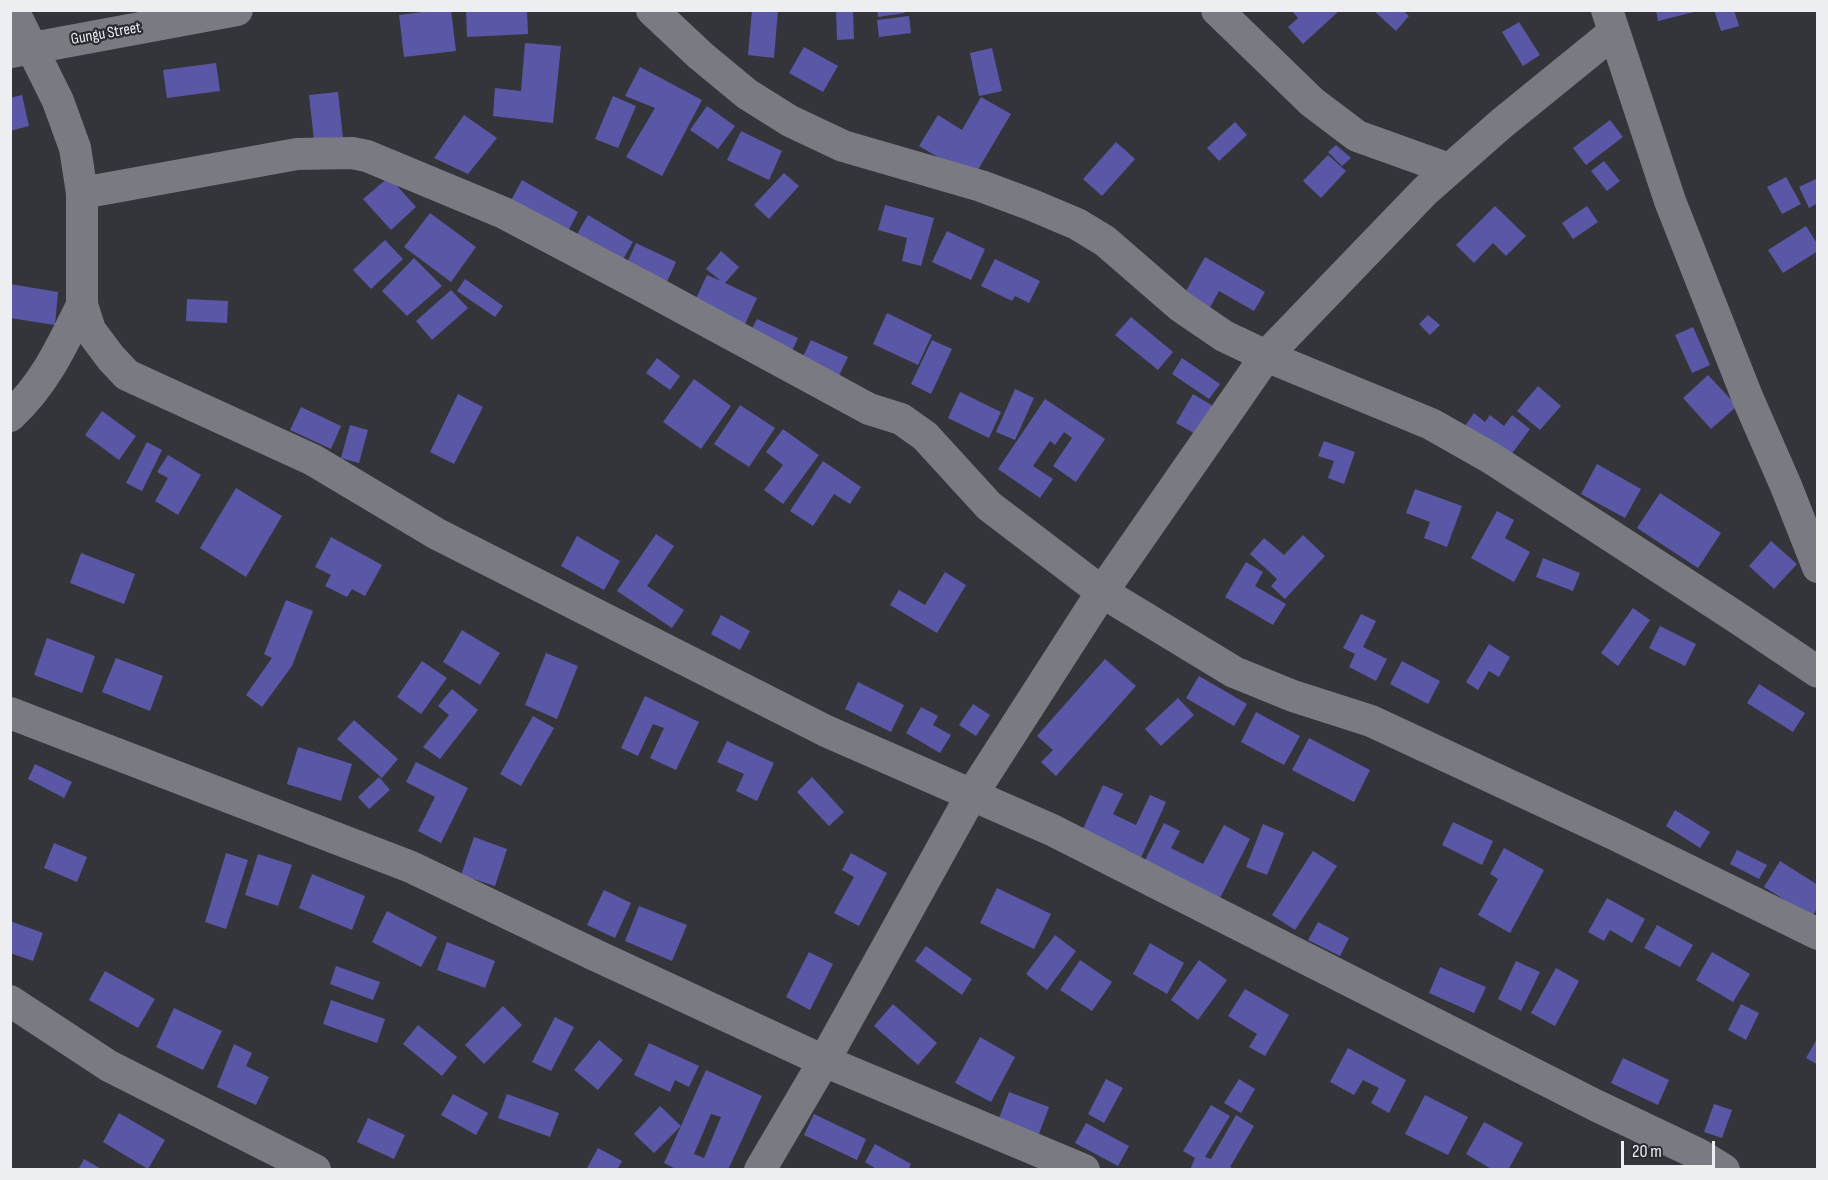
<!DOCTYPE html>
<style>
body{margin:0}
#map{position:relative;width:1828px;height:1180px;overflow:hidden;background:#34353a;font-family:"Sofia Sans Condensed",sans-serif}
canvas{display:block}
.frame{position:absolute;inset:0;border:12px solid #edeef1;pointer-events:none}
.scale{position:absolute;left:1621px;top:1141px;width:94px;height:27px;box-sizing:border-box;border:3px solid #edeef1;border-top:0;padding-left:8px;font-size:18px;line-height:21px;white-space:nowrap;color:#edeef1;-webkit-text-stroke:4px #2a2b30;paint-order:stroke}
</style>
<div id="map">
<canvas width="1828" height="1180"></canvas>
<div class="frame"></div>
<div class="scale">20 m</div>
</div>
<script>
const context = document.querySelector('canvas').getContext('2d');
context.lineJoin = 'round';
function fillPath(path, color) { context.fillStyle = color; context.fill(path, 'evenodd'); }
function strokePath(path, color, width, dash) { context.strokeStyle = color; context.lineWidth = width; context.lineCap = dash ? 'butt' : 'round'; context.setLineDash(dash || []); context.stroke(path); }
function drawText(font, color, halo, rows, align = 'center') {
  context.font = font + ' "Sofia Sans Condensed",sans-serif'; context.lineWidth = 4.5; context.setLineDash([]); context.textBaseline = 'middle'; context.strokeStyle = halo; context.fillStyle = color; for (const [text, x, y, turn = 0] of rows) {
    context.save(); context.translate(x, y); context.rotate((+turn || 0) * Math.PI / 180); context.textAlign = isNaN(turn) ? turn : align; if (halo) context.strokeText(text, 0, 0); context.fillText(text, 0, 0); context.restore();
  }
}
const building = new Path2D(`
 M 437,10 L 451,10 L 456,51 L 404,57 L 399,15 Z
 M 466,10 L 527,10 L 528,34 L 467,37 Z
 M 752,10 L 778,10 L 774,58 L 748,55 Z
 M 836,10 L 853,10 L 854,39 L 837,40 Z
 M 877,10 L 904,10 L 905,13 L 878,17 Z
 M 1291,10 L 1340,10 L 1303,44 L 1288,27 L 1298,18 Z
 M 1373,10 L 1403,10 L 1409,16 L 1396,31 Z
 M 1656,10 L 1698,10 L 1698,11 L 1658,21 Z
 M 1714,10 L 1734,10 L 1739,26 L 1721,31 Z
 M 909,16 L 911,33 L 879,37 L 877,20 Z
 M 1519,22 L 1540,55 L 1523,66 L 1502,32 Z
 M 525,43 L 561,46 L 553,123 L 493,116 L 495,88 L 521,91 Z
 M 804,47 L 838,66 L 823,92 L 789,73 Z
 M 992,48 L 1002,91 L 979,96 L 970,53 Z
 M 216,63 L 220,91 L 167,98 L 163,70 Z
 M 640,67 L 702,100 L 662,176 L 626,157 L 655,108 L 625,96 Z
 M 338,92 L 344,147 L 315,150 L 309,95 Z
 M 22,95 L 29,126 L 10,131 L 10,98 Z
 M 613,96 L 636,106 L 618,148 L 595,139 Z
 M 981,97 L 1011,114 L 973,178 L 919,146 L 938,115 L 962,130 Z
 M 707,106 L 735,126 L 718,149 L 690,130 Z
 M 464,115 L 497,138 L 468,174 L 434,158 Z
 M 1610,120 L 1623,137 L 1586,165 L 1573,148 Z
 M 1235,122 L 1247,135 L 1219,161 L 1207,148 Z
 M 741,131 L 782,151 L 769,180 L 727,160 Z
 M 1116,142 L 1135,159 L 1102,196 L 1083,179 Z
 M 1336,145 L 1351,158 L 1342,166 L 1328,152 Z
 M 1328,155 L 1346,171 L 1321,198 L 1303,181 Z
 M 1604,161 L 1620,181 L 1607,191 L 1591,171 Z
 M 784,173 L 799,186 L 769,219 L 754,205 Z
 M 389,177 L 416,207 L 391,230 L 363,199 Z
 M 1786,177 L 1801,204 L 1782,214 L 1767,187 Z
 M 1818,178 L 1818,203 L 1809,208 L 1799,187 Z
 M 522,180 L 578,212 L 564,239 L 507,208 Z
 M 885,205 L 934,218 L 921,266 L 902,261 L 907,238 L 878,230 Z
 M 1495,206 L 1526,236 L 1506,256 L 1493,243 L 1474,263 L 1456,245 Z
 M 1587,206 L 1598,222 L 1573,239 L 1562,223 Z
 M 430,213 L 476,247 L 451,282 L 404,247 Z
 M 588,215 L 633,242 L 618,268 L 573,241 Z
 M 1806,226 L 1818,245 L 1818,251 L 1783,273 L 1768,250 Z
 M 947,231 L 985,249 L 971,280 L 932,262 Z
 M 385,240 L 403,259 L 371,289 L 353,270 Z
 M 636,243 L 676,262 L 662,293 L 622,274 Z
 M 721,251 L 739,267 L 725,283 L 757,298 L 741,333 L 691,309 L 707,275 L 721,281 L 706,269 Z
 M 1205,257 L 1265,292 L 1254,311 L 1219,291 L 1206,315 L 1181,300 Z
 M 414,258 L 442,286 L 407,316 L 382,291 Z
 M 995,259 L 1040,281 L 1029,303 L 1015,296 L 1012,301 L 981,286 Z
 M 465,279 L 503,306 L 495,317 L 457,291 Z
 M 10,284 L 58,292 L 55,325 L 10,318 Z
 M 451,290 L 468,308 L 432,340 L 416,321 Z
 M 187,299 L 228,301 L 227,323 L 186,321 Z
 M 887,313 L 932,335 L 918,365 L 873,344 Z
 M 1428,315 L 1440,325 L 1430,335 L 1419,324 Z
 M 1131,317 L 1173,352 L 1158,370 L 1115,335 Z
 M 757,319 L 798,338 L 788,360 L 746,340 Z
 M 1693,327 L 1710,365 L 1692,373 L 1675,335 Z
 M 811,340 L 848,357 L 835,384 L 798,367 Z
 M 932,340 L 952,349 L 931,394 L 911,384 Z
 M 657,358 L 680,376 L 670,390 L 646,373 Z
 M 1182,358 L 1220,384 L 1209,399 L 1172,374 Z
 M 1708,375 L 1737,406 L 1711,429 L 1683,398 Z
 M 694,379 L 731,406 L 701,449 L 663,422 Z
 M 1538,386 L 1561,406 L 1540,430 L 1517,411 Z
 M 1015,389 L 1034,398 L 1015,440 L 996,432 Z
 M 960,392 L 1001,412 L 989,438 L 948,418 Z
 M 458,394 L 483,407 L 454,464 L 430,452 Z
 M 1193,394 L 1215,407 L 1199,436 L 1176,423 Z
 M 1045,399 L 1105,439 L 1076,482 L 1053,466 L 1072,438 L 1064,432 L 1055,445 L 1050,441 L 1033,466 L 1053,479 L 1040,498 L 998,469 Z
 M 740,405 L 775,428 L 749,467 L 714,444 Z
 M 301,407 L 341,426 L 331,449 L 290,430 Z
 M 102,411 L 136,436 L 119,460 L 85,435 Z
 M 1474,413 L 1485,422 L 1490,415 L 1504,426 L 1512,415 L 1530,429 L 1508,459 L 1465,426 Z
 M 350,425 L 368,430 L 359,463 L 341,458 Z
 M 783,429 L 819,455 L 783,504 L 764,490 L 783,465 L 766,452 Z
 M 1324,441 L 1355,452 L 1344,484 L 1328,478 L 1334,461 L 1318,456 Z
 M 147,442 L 162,450 L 142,491 L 126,483 Z
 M 168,455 L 201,475 L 178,515 L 155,501 L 168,478 L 157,472 Z
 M 823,461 L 861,487 L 850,504 L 834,494 L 813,526 L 790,511 Z
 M 1597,464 L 1641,489 L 1625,518 L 1581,494 Z
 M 236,488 L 282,516 L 246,577 L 200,548 Z
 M 1415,489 L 1462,506 L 1447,547 L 1424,538 L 1430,522 L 1406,513 Z
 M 1660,493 L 1721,533 L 1698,568 L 1637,528 Z
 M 1497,511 L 1514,520 L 1505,538 L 1530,552 L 1514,582 L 1471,558 Z
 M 656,534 L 674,546 L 647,586 L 684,610 L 672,628 L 617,591 Z
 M 1303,535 L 1325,556 L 1285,599 L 1271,586 L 1277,579 L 1250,554 L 1264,538 L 1284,555 Z
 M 577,536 L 620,561 L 604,590 L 561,566 Z
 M 331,537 L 382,565 L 365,596 L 352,589 L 347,597 L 325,586 L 331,575 L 315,567 Z
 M 1771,541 L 1797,564 L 1774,589 L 1749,566 Z
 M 81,553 L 135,574 L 124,604 L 70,583 Z
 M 1543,558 L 1580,573 L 1573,591 L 1536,577 Z
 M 1246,562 L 1263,572 L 1255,586 L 1286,604 L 1273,625 L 1225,597 Z
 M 945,572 L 966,585 L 937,633 L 890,605 L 899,590 L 925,605 Z
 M 286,600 L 313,611 L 292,666 L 262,707 L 246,695 L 272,658 L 264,654 Z
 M 1633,608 L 1650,620 L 1618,666 L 1601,653 Z
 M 1361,614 L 1376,621 L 1363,647 L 1387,659 L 1376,681 L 1349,667 L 1355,654 L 1343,648 Z
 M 721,615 L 750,631 L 740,650 L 711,634 Z
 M 1660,626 L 1696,644 L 1685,666 L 1649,648 Z
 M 462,630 L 500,653 L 480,685 L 443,662 Z
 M 47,638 L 95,656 L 82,693 L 34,675 Z
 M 1489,644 L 1510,657 L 1499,677 L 1489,671 L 1478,690 L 1466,682 Z
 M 546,653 L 578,666 L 557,719 L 525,705 Z
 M 116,658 L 163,676 L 150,711 L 102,692 Z
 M 1105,659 L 1136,686 L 1056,776 L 1041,762 L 1053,750 L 1037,736 Z
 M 422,661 L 447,678 L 421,714 L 397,697 Z
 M 1402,661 L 1440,681 L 1428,704 L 1390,684 Z
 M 1199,676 L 1247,704 L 1234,726 L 1186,698 Z
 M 858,682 L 904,705 L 891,732 L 845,709 Z
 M 1759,684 L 1805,713 L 1793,732 L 1747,703 Z
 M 452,689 L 478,710 L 440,759 L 423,747 L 449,715 L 438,706 Z
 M 645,696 L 699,722 L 676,770 L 650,758 L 664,728 L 653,724 L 638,756 L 621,748 Z
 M 1178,698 L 1194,715 L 1161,746 L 1145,729 Z
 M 973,704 L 990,715 L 976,736 L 959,725 Z
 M 921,707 L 938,716 L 933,725 L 951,735 L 940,753 L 906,733 Z
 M 1256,712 L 1300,736 L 1284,765 L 1241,742 Z
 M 533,716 L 554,728 L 521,786 L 500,774 Z
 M 354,720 L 398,759 L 382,778 L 337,739 Z
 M 1309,738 L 1370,770 L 1354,802 L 1292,770 Z
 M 727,741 L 774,763 L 757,801 L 736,791 L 744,774 L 717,762 Z
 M 298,747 L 352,764 L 341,801 L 287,784 Z
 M 416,762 L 468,788 L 441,843 L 418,831 L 435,797 L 406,782 Z
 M 35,764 L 72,782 L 64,798 L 28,779 Z
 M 379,777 L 390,790 L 369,809 L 358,797 Z
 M 812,777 L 844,812 L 829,826 L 797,792 Z
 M 1103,785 L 1123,794 L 1113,814 L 1136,825 L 1150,795 L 1166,802 L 1140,860 L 1081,833 Z
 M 1675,810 L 1710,832 L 1700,848 L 1666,826 Z
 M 1453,822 L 1493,841 L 1482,865 L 1442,845 Z
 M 1164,823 L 1180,831 L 1171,848 L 1203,864 L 1224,825 L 1250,839 L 1219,900 L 1144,862 Z
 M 1263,824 L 1284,833 L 1267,875 L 1246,867 Z
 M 474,837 L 507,849 L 495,886 L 461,875 Z
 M 54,843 L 87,857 L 77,882 L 44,868 Z
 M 1504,848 L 1544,870 L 1510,933 L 1478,915 L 1498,879 L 1490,874 Z
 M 1737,850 L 1767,865 L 1759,879 L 1730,864 Z
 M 1313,851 L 1337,866 L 1295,930 L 1272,915 Z
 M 226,853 L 248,860 L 226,929 L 205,922 Z
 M 851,853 L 887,873 L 859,926 L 834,913 L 854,877 L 842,870 Z
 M 258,854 L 292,865 L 278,906 L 245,895 Z
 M 1780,861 L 1818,885 L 1818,907 L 1812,917 L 1764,887 Z
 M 312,874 L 365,896 L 352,930 L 299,908 Z
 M 997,888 L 1051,914 L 1034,949 L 980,923 Z
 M 604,890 L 631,903 L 615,938 L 587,925 Z
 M 1607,898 L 1645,919 L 1632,943 L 1610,930 L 1604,941 L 1588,932 Z
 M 639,906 L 687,925 L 672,961 L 625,941 Z
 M 387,911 L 437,937 L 421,967 L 372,942 Z
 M 10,921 L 43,933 L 33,961 L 10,953 Z
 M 1318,922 L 1349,938 L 1340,956 L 1308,940 Z
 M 1657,925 L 1693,945 L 1680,967 L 1644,948 Z
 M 1055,935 L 1076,951 L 1047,990 L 1026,974 Z
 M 447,942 L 495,961 L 485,988 L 437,970 Z
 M 1150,943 L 1184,963 L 1167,994 L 1133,974 Z
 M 926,946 L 972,979 L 962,995 L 915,961 Z
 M 809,952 L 833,964 L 810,1010 L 786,997 Z
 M 1712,952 L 1750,974 L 1733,1002 L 1696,980 Z
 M 1080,960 L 1112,982 L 1092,1011 L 1060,990 Z
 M 1199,960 L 1227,980 L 1198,1020 L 1171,1000 Z
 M 1516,961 L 1540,972 L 1521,1011 L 1498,999 Z
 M 336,966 L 380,982 L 373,1000 L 330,984 Z
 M 1440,967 L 1486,987 L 1474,1013 L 1429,993 Z
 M 1556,968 L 1579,981 L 1555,1026 L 1531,1013 Z
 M 105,971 L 155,999 L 138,1028 L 89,1000 Z
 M 1245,989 L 1289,1015 L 1265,1056 L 1249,1047 L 1257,1034 L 1228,1016 Z
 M 331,1000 L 385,1019 L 377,1043 L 323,1024 Z
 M 893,1004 L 937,1043 L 918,1065 L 874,1026 Z
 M 1741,1004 L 1759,1013 L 1746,1040 L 1728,1030 Z
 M 503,1006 L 522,1025 L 484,1064 L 465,1045 Z
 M 174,1008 L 222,1031 L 203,1070 L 156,1047 Z
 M 555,1017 L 574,1027 L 551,1071 L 532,1062 Z
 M 418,1025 L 457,1057 L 442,1076 L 403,1044 Z
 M 980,1037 L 1015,1057 L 991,1102 L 955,1083 Z
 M 1818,1037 L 1818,1065 L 1806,1058 Z
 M 599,1040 L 623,1060 L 598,1090 L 574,1070 Z
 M 649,1043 L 699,1066 L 689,1087 L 675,1080 L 670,1092 L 634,1075 Z
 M 234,1044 L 252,1053 L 246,1066 L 269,1077 L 256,1105 L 217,1087 Z
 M 1348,1048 L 1406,1080 L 1389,1113 L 1371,1103 L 1379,1088 L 1363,1080 L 1354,1095 L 1330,1082 Z
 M 1623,1058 L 1669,1080 L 1658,1105 L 1611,1083 Z
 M 706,1070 L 762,1096 L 728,1170 L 678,1170 L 664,1163 L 681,1126 L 654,1153 L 634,1134 L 660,1106 L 681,1126 ZM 711,1114 L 721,1117 L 704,1158 L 694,1154 Z
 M 1106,1079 L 1123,1088 L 1104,1123 L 1088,1114 Z
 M 1239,1079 L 1255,1089 L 1241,1113 L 1224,1103 Z
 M 1009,1092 L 1049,1107 L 1036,1142 L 996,1126 Z
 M 453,1094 L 488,1113 L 476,1135 L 441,1115 Z
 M 507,1094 L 559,1113 L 550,1137 L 498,1118 Z
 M 1425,1095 L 1468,1117 L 1448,1155 L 1405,1134 Z
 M 1714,1104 L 1732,1110 L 1722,1138 L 1704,1132 Z
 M 1211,1105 L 1230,1116 L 1205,1157 L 1211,1159 L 1236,1115 L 1254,1126 L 1230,1167 L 1236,1170 L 1190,1170 L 1195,1158 L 1183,1151 Z
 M 119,1113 L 165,1140 L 148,1169 L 103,1142 Z
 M 814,1114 L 866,1139 L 857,1160 L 804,1135 Z
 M 368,1118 L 405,1135 L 394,1159 L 357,1142 Z
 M 1484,1122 L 1523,1143 L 1508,1170 L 1493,1170 L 1466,1154 Z
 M 1086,1123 L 1129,1146 L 1118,1166 L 1075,1143 Z
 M 875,1144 L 911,1164 L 908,1170 L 878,1170 L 865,1162 Z
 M 598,1148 L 622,1161 L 617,1170 L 586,1170 Z
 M 84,1159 L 103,1170 L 78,1170 Z`);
const minor = new Path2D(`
 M 13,10 L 58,101 L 75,148 L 82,193 L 82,305 L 90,330 L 111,358 L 127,375 L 313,460 L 437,534 L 826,731 L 1052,830 L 1595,1105 L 1698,1154 L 1724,1170
 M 652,10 L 701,56 L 747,94 L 790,121 L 843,146 L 981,186 L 1032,205 L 1077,224 L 1105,241 L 1180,306 L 1224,336 L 1266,356 L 1431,424 L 1491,458 L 1733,615 L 1818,672
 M 1217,10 L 1312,102 L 1357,136 L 1449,169
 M 1607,10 L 1670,201 L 1748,399 L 1786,486 L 1818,567
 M 11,52 L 237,10
 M 82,193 L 297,154 L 352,153 L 367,156 L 504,213 L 648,289 L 869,409 L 901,419 L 925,436 L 989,506 L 1102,592 L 1234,672 L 1293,696 L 1371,721 L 1616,835 L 1818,934
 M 10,416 C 44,385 62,346 82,305
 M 10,713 L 411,867 L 595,955 L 824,1061 L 1084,1170
 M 10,1001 L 109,1066 L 315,1170
 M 760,1170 L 824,1061 L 971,796 L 1102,592 L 1266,356 L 1425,191 L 1501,124 L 1613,33`);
const streetNames = [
 ["Gungu Street",106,34,-10]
];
fillPath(building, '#5a57a6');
strokePath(minor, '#7a7b82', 32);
drawText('16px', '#edeef1', '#2a2b30', streetNames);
</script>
